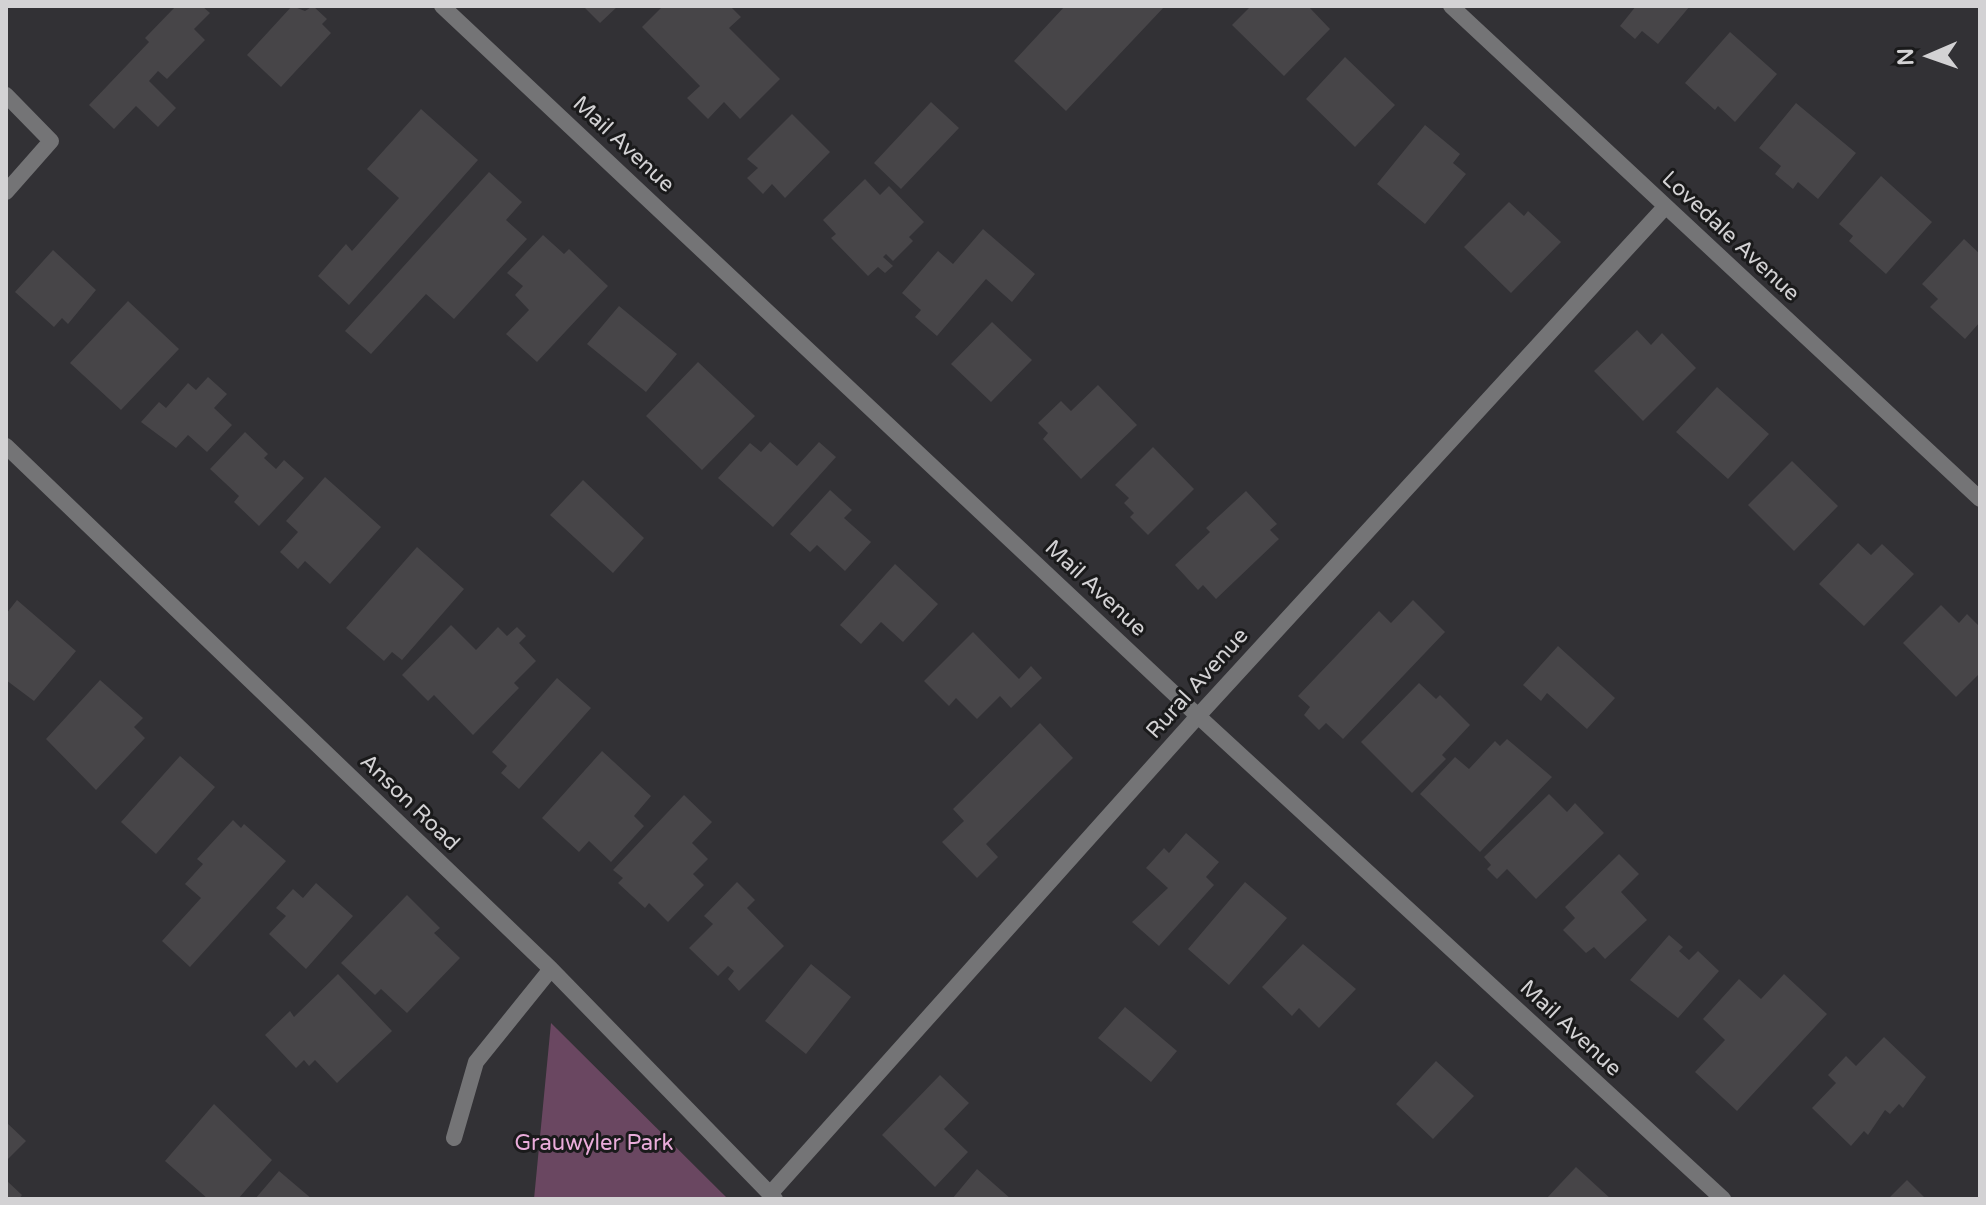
<!DOCTYPE html>
<style>
body{margin:0}
#map{position:relative;width:1986px;height:1205px;overflow:hidden;background:#323135;font-family:"Varela Round",sans-serif}
canvas{display:block}
.frame{position:absolute;inset:0;border:8px solid #d3d2d4;pointer-events:none}
.north{position:absolute;left:1890px;top:16px;width:80px;height:80px;-webkit-text-stroke:6px #1a1a1b;paint-order:stroke;rotate:268deg;font-size:22px;font-weight:700;line-height:32px;text-align:center;color:#d3d2d4}
.north::after{content:'';display:block;margin:auto;width:28px;height:36px;background:#d3d2d4;clip-path:polygon(50% 0,100% 100%,50% 72%,0 100%)}
</style>
<div id="map">
<canvas width="1986" height="1205"></canvas>
<div class="frame"></div>
<div class="north">N</div>
</div>
<script>
const context = document.querySelector('canvas').getContext('2d');
context.lineJoin = 'round';
function fillPath(path, color) { context.fillStyle = color; context.fill(path, 'evenodd'); }
function strokePath(path, color, width, dash) { context.strokeStyle = color; context.lineWidth = width; context.lineCap = dash ? 'butt' : 'round'; context.setLineDash(dash || []); context.stroke(path); }
function drawText(font, color, halo, rows, align = 'center') {
  context.font = font + ' "Varela Round",sans-serif'; context.lineWidth = 6; context.setLineDash([]); context.textBaseline = 'middle'; context.strokeStyle = halo; context.fillStyle = color; for (const [text, x, y, turn = 0] of rows) {
    context.save(); context.translate(x, y); context.rotate((+turn || 0) * Math.PI / 180); context.textAlign = isNaN(turn) ? turn : align; if (halo) context.strokeText(text, 0, 0); context.fillText(text, 0, 0); context.restore();
  }
}
const green = new Path2D(`
 M 551,1023 L 728,1199 L 534,1199 Z`);
const building = new Path2D(`
 M 176,6 L 202,6 L 210,13 L 194,29 L 205,40 L 167,79 L 158,71 L 149,81 L 176,108 L 158,127 L 136,106 L 114,129 L 89,105 L 149,42 L 145,38 Z
 M 292,6 L 305,11 L 313,6 L 327,19 L 322,24 L 331,33 L 281,87 L 247,55 Z
 M 583,6 L 618,6 L 600,23 Z
 M 663,6 L 730,6 L 741,17 L 729,28 L 780,79 L 740,119 L 724,102 L 708,119 L 687,98 L 700,86 L 642,27 Z
 M 1065,6 L 1165,6 L 1066,111 L 1014,61 Z
 M 1251,6 L 1308,6 L 1330,29 L 1284,76 L 1232,25 Z
 M 1636,6 L 1690,6 L 1658,44 L 1642,31 L 1635,39 L 1620,26 Z
 M 1730,32 L 1777,74 L 1735,122 L 1718,106 L 1715,110 L 1685,83 Z
 M 1345,57 L 1395,105 L 1355,147 L 1306,99 Z
 M 931,102 L 959,128 L 901,189 L 874,163 Z
 M 1796,103 L 1856,153 L 1818,199 L 1798,182 L 1793,189 L 1775,174 L 1781,166 L 1759,148 Z
 M 421,109 L 478,160 L 349,305 L 318,276 L 346,244 L 352,251 L 399,198 L 367,169 Z
 M 792,114 L 830,152 L 785,198 L 772,184 L 763,194 L 747,178 L 758,168 L 747,159 Z
 M 1425,125 L 1460,154 L 1453,163 L 1466,174 L 1425,224 L 1377,184 Z
 M 489,172 L 522,202 L 506,220 L 527,239 L 454,319 L 426,294 L 371,354 L 345,331 Z
 M 1881,176 L 1932,222 L 1886,274 L 1849,241 L 1853,236 L 1839,224 Z
 M 865,179 L 880,195 L 889,186 L 924,222 L 909,237 L 913,241 L 893,261 L 886,254 L 883,257 L 893,266 L 885,273 L 878,267 L 868,276 L 831,238 L 836,234 L 823,220 Z
 M 1509,202 L 1524,216 L 1528,211 L 1561,242 L 1511,293 L 1464,247 Z
 M 983,229 L 1035,274 L 1012,302 L 986,279 L 937,336 L 915,317 L 921,310 L 902,293 L 938,251 L 953,264 Z
 M 543,235 L 564,254 L 569,249 L 608,286 L 537,362 L 506,334 L 529,310 L 515,295 L 523,286 L 507,273 Z
 M 1964,239 L 1980,254 L 1980,322 L 1965,339 L 1930,307 L 1938,299 L 1922,284 Z
 M 53,250 L 96,290 L 68,324 L 62,318 L 54,327 L 15,292 Z
 M 128,301 L 179,349 L 121,410 L 70,363 Z
 M 619,306 L 677,354 L 646,392 L 587,344 Z
 M 992,322 L 1032,360 L 991,402 L 951,364 Z
 M 1637,330 L 1651,345 L 1662,333 L 1696,368 L 1643,421 L 1594,371 Z
 M 698,362 L 755,416 L 702,470 L 646,416 Z
 M 208,377 L 227,394 L 214,408 L 232,425 L 207,452 L 188,435 L 176,448 L 141,422 L 159,402 L 166,408 L 188,383 L 196,390 Z
 M 1098,385 L 1137,425 L 1081,479 L 1043,439 L 1048,433 L 1038,423 L 1061,401 L 1071,411 Z
 M 1717,387 L 1769,434 L 1728,479 L 1676,432 Z
 M 245,432 L 268,454 L 264,458 L 276,469 L 284,460 L 304,478 L 259,526 L 234,502 L 239,496 L 210,469 Z
 M 770,442 L 797,466 L 819,442 L 836,457 L 773,527 L 718,478 L 750,443 L 761,452 Z
 M 1153,447 L 1194,489 L 1148,535 L 1130,517 L 1134,513 L 1124,503 L 1129,498 L 1115,485 Z
 M 1792,461 L 1838,506 L 1794,551 L 1748,505 Z
 M 325,477 L 381,527 L 330,584 L 305,561 L 298,569 L 280,552 L 298,532 L 286,521 Z
 M 583,480 L 644,538 L 613,573 L 550,515 Z
 M 830,490 L 852,510 L 844,518 L 871,542 L 845,571 L 817,545 L 810,552 L 790,534 Z
 M 1246,491 L 1277,524 L 1270,530 L 1279,539 L 1216,599 L 1203,585 L 1198,590 L 1175,565 L 1210,532 L 1206,528 Z
 M 1858,543 L 1871,555 L 1882,544 L 1914,574 L 1864,626 L 1819,584 Z
 M 417,547 L 464,589 L 402,660 L 392,652 L 384,661 L 346,628 Z
 M 895,564 L 938,604 L 903,642 L 881,622 L 861,644 L 840,625 Z
 M 17,600 L 76,651 L 34,701 L 6,680 L 6,614 Z
 M 1413,600 L 1445,632 L 1343,739 L 1326,723 L 1319,730 L 1304,715 L 1310,707 L 1298,696 L 1379,611 L 1391,623 Z
 M 1941,605 L 1959,623 L 1967,614 L 1980,627 L 1980,673 L 1956,697 L 1903,643 Z
 M 451,625 L 476,650 L 498,627 L 507,636 L 517,627 L 526,636 L 519,643 L 536,661 L 514,683 L 519,688 L 473,735 L 434,695 L 428,701 L 402,675 Z
 M 973,632 L 1019,679 L 1031,666 L 1042,678 L 1011,708 L 1000,696 L 977,719 L 956,698 L 949,706 L 924,681 Z
 M 1558,646 L 1615,698 L 1587,729 L 1547,693 L 1541,701 L 1523,685 Z
 M 557,678 L 591,708 L 519,789 L 501,773 L 507,766 L 492,752 Z
 M 100,680 L 143,718 L 134,727 L 145,738 L 96,790 L 46,739 Z
 M 1419,683 L 1436,699 L 1440,695 L 1470,725 L 1442,755 L 1446,759 L 1412,793 L 1361,742 Z
 M 1040,723 L 1073,758 L 986,844 L 998,857 L 977,878 L 942,842 L 964,821 L 953,809 Z
 M 1507,739 L 1552,777 L 1480,852 L 1420,794 L 1455,757 L 1469,769 L 1495,741 L 1500,746 Z
 M 602,751 L 651,796 L 634,816 L 644,826 L 611,862 L 589,841 L 579,852 L 542,818 Z
 M 180,756 L 215,787 L 156,854 L 121,822 Z
 M 1549,794 L 1567,812 L 1575,803 L 1604,833 L 1536,899 L 1507,869 L 1497,879 L 1487,869 L 1491,865 L 1484,857 Z
 M 684,795 L 712,822 L 692,843 L 708,859 L 693,874 L 704,885 L 668,922 L 649,903 L 645,908 L 618,883 L 623,878 L 613,870 Z
 M 233,820 L 241,828 L 244,824 L 286,861 L 190,967 L 162,941 L 201,898 L 185,884 L 203,864 L 197,859 Z
 M 1186,833 L 1219,862 L 1206,877 L 1214,885 L 1159,946 L 1132,922 L 1168,888 L 1146,868 L 1164,848 L 1169,853 Z
 M 1619,854 L 1639,874 L 1621,892 L 1647,920 L 1605,959 L 1594,947 L 1586,953 L 1563,930 L 1575,918 L 1565,907 Z
 M 737,882 L 755,900 L 747,908 L 784,946 L 739,991 L 728,979 L 734,971 L 728,966 L 718,976 L 689,948 L 713,924 L 704,916 Z
 M 1245,882 L 1287,918 L 1229,985 L 1188,949 Z
 M 316,883 L 353,916 L 306,969 L 269,934 L 286,916 L 276,908 L 293,889 L 303,898 Z
 M 407,895 L 440,928 L 434,933 L 460,958 L 407,1013 L 381,989 L 375,995 L 341,963 Z
 M 1669,935 L 1683,947 L 1679,951 L 1689,960 L 1698,951 L 1719,971 L 1678,1018 L 1630,980 Z
 M 1303,944 L 1356,989 L 1319,1028 L 1299,1008 L 1292,1016 L 1262,987 Z
 M 811,964 L 851,997 L 806,1054 L 765,1021 Z
 M 338,974 L 392,1031 L 337,1083 L 315,1060 L 309,1066 L 304,1060 L 296,1068 L 265,1035 L 290,1011 L 294,1017 Z
 M 1784,974 L 1827,1014 L 1737,1111 L 1695,1072 L 1725,1040 L 1703,1019 L 1739,979 L 1761,999 Z
 M 1125,1007 L 1177,1051 L 1151,1082 L 1098,1038 Z
 M 1884,1037 L 1926,1077 L 1903,1108 L 1899,1104 L 1890,1114 L 1885,1110 L 1868,1135 L 1864,1131 L 1851,1146 L 1812,1108 L 1836,1083 L 1828,1075 L 1846,1056 L 1856,1066 Z
 M 1436,1061 L 1474,1096 L 1433,1139 L 1396,1104 Z
 M 940,1075 L 969,1103 L 944,1129 L 968,1152 L 935,1187 L 882,1135 Z
 M 214,1104 L 272,1160 L 238,1199 L 208,1199 L 165,1161 Z
 M 6,1122 L 26,1141 L 6,1161 Z
 M 1576,1167 L 1611,1199 L 1546,1199 Z
 M 977,1169 L 1011,1199 L 952,1199 Z
 M 279,1171 L 312,1199 L 255,1199 Z
 M 6,1180 L 22,1195 L 19,1199 L 6,1199 Z
 M 1907,1180 L 1926,1199 L 1888,1199 Z`);
const lane = new Path2D(`
 M 6,95 L 51,141 L 6,192`);
const street = new Path2D(`
 M 442,6 L 1198,716 L 1723,1199
 M 1451,6 L 1980,499
 M 6,446 L 551,969 L 775,1199
 M 454,1138 L 476,1062 L 551,969
 M 770,1194 L 1198,716 L 1665,207`);
const streetNames = [
 ["Mail Avenue",623,145,43],
 ["Lovedale Avenue",1730,237,43],
 ["Mail Avenue",1095,589,43],
 ["Rural Avenue",1198,684,-48],
 ["Anson Road",409,803,44],
 ["Mail Avenue",1570,1029,43]
];
const parkNames = [
 ["Grauwyler Park",594,1144]
];
fillPath(green, '#6a4761');
fillPath(building, '#474548');
strokePath(lane, '#747476', 16);
strokePath(street, '#747476', 16);
drawText('22px', '#d3d2d4', '#1a1a1b', streetNames);
drawText('22px', '#eaacda', '#1a1a1b', parkNames);
</script>
